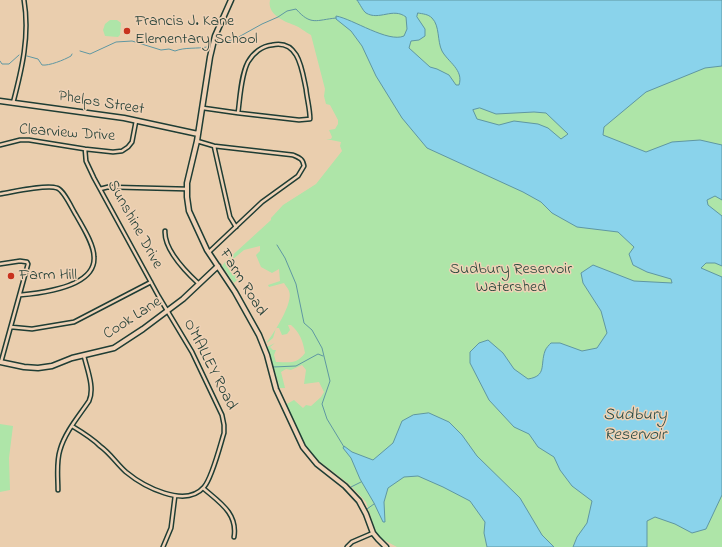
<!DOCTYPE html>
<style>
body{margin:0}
canvas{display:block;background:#eaceae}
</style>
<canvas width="722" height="547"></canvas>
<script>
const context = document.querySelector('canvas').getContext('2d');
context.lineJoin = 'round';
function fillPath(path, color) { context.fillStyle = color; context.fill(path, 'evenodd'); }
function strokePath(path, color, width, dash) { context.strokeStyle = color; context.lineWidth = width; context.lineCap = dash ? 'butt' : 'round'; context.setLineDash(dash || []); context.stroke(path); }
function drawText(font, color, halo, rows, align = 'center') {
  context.font = font + ' "Indie Flower",sans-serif'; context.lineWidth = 3; context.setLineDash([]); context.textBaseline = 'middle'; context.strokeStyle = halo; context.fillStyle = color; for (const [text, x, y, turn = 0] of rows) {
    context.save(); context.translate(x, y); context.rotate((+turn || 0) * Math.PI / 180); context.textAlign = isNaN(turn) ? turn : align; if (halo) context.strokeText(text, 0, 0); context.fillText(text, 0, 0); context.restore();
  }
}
const green = new Path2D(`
 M 270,0 L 722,0 L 722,547 L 397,547 L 380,538 L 376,532 L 366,502 L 349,484 L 315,458 L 307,449 L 285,405 L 294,400 L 303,408 L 306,405 L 311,406 L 321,397 L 324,392 L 319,382 L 304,384 L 306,370 L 302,365 L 291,370 L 286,369 L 281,372 L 285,388 L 280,388 L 267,347 L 275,343 L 270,347 L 273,350 L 276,350 L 274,355 L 276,362 C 289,362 296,365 305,353 C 303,341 300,333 291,325 L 288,325 L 290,330 L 287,334 L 282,335 L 279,328 L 276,328 L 273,338 L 267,343 L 267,342 C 274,333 294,302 289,291 C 288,288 285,285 284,283 L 269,287 L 268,285 L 280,281 L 279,269 L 272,273 L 261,267 L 256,255 L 260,251 L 260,246 L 244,250 L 226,265 L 232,274 L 238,276 L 238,279 L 234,283 L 222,266 L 225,262 L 271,220 L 271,218 L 283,205 L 316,184 L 342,151 L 340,146 L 341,142 L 326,139 L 331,139 L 332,137 L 329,130 L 335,129 L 338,124 L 338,120 L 330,105 L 326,104 L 324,96 L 325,89 L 311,35 C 305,32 300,27 294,25 C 283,21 267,14 270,0 Z
 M 110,20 L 117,20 L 121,23 L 120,35 L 118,37 L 105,36 L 103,30 L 105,24 Z
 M 0,424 L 13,426 L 9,458 L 10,490 L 0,492 Z`);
const water = new Path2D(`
 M 357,0 L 722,0 L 722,66 L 705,68 L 646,92 L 604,127 L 603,135 L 646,152 L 672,142 L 700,140 L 722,145 L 722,200 L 715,196 L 707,200 L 708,205 L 722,216 L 722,266 L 715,263 L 706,263 L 701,268 L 722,277 L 722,495 L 706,529 L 692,533 L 675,524 L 655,517 L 647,521 L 647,547 L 573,547 L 577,537 L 587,523 L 592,501 L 572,486 L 560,470 L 554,457 L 538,447 L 529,434 L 514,427 L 489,400 L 470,363 L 470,352 L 479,343 L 488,340 L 503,353 L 514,369 L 528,379 C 547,376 540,365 545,351 C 546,348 549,345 551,343 L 560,343 L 582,351 L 597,348 L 607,333 L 601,311 L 583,283 L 581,273 L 593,265 L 634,281 L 672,283 L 671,279 L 647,272 L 633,265 L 629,254 L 634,247 L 618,232 L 577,227 L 552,213 L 541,202 L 523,192 L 427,148 L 402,118 L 376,76 L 362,46 L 351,31 L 336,19 L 336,16 C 353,19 388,43 404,36 L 407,29 L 406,17 C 393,7 379,21 366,13 C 363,11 360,4 357,0 ZM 418,13 C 423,14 428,14 432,18 C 440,26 437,41 442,51 C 448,62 464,70 459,85 L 456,85 L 449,75 L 437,69 L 430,67 L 409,48 L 411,41 L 419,40 L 425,36 L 425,29 L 417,17 ZM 480,108 L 496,114 L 534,112 L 546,113 L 568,134 L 561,139 L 548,128 L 538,124 L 514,121 L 499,125 L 477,119 L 473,110 Z
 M 429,413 L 449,422 L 462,435 L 477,456 L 520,498 L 542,535 L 554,547 L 487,547 L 484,533 L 485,522 L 470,501 L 443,487 L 418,476 L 404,477 L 388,488 L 384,502 L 385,522 L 383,522 L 374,503 L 360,479 L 351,458 L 343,448 L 344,446 L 352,452 L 373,460 L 393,443 L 402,421 L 413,415 Z`);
const stream = new Path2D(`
 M 218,44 L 235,39 L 262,24 L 278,17 L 287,11 L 296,9 C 311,26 316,20 336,18
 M 80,51 L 90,54 L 116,42 L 132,41 L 161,50 L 169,49 L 175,51 C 185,47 197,49 207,47
 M 27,56 L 38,59 L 42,65 C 49,66 64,60 71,56 L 72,54
 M 0,61 L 2,64 L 9,64 L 19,55
 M 277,245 L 285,258 L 296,284 L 304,323 L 312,330 L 322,348 L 330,381 L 322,404 L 327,419 L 344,447
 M 273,367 L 296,366 L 318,354 L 323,356
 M 351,487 L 361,482
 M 367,509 L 374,504`);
const street = new Path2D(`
 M 13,103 C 22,69 30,35 24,0
 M 203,108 L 238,113 C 240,98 241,75 248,62 C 253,53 262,46 272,45 C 299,39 302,70 306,89 C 307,99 310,109 310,119 L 299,120 L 238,113
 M 197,141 L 214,146 L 293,155 C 300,158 303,159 304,166 L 298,176 L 262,202 L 209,252
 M 0,145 L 20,140 L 29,140 L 85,149 L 113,152 L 122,151 L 128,147 L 132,142 L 136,121
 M 214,146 L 230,217 L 236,227
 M 100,189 L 108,187 L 186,189
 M 0,194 C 13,192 46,184 57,188 C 64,190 72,209 76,215 C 82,226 94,244 94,257 C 96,287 42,293 20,295
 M 165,231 C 164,250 186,272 199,284
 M 0,264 L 20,261 L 27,262 L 28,264 L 1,362
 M 11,327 L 32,329 L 74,322 L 151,282
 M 72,426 C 82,432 92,438 100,446 C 110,453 117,464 126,472 C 143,486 185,509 204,487 C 212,478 220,446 224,433 L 224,425 L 222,415 L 192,352 L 159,297 L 94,178 L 86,161 L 85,149
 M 203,488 C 219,502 238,513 234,537
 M 58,490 C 58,477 56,463 60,450 C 65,432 79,416 89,401 C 95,388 87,369 84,356
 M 163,547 L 171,528 L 175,496
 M 347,547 L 352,542 L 373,533`);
const secondary = new Path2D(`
 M 231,0 L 215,36 L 210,57 L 197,141 L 187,183 L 187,197 L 189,211 L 207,250 L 235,292 L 259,335 L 267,355 L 276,389 L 303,447 L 317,464 L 345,486 L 359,501 L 366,514 L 373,533 L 378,539 L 386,547
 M 0,101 L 124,118 L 198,134
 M 0,362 L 24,367 L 38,368 L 52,366 L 72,358 L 114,348 L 143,329 L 183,299 L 218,266`);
const markers = [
 [127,31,4,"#c8321e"],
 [11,276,4,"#c8321e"]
];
const poiNames = [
 ["Francis J. Kane",135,22],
 ["Elementary School",135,40],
 ["Farm Hill",19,276]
];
const streetNames = [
 ["Phelps Street",101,104,9],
 ["Clearview Drive",67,134,4],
 ["Sunshine Drive",134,225,61],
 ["Farm Road",242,283,58],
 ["Cook Lane",133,319,-33],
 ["O'MALLEY Road",209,365,63]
];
const parkNames = [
 ["Sudbury Reservoir",511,270],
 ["Watershed",511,288]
];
const waterNames = [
 ["Sudbury",635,416],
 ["Reservoir",635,436]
];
fillPath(green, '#aee5a8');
fillPath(water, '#8ad3eb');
strokePath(water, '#5f97a2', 1);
strokePath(stream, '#5f97a2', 1);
strokePath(street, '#1f3d34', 5.5);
strokePath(secondary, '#1f3d34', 7);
strokePath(street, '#efd2b6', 2.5);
strokePath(secondary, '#efd2b6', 4);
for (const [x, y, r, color] of markers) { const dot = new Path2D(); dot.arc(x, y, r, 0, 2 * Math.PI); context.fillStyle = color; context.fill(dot); strokePath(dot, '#efd2b6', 1.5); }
drawText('16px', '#1f3d34', '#efd2b6', poiNames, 'left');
drawText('16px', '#1f3d34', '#efd2b6', streetNames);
drawText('16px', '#26453a', '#efd2b6', parkNames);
drawText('italic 17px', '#2a4c46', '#efd2b6', waterNames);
</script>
